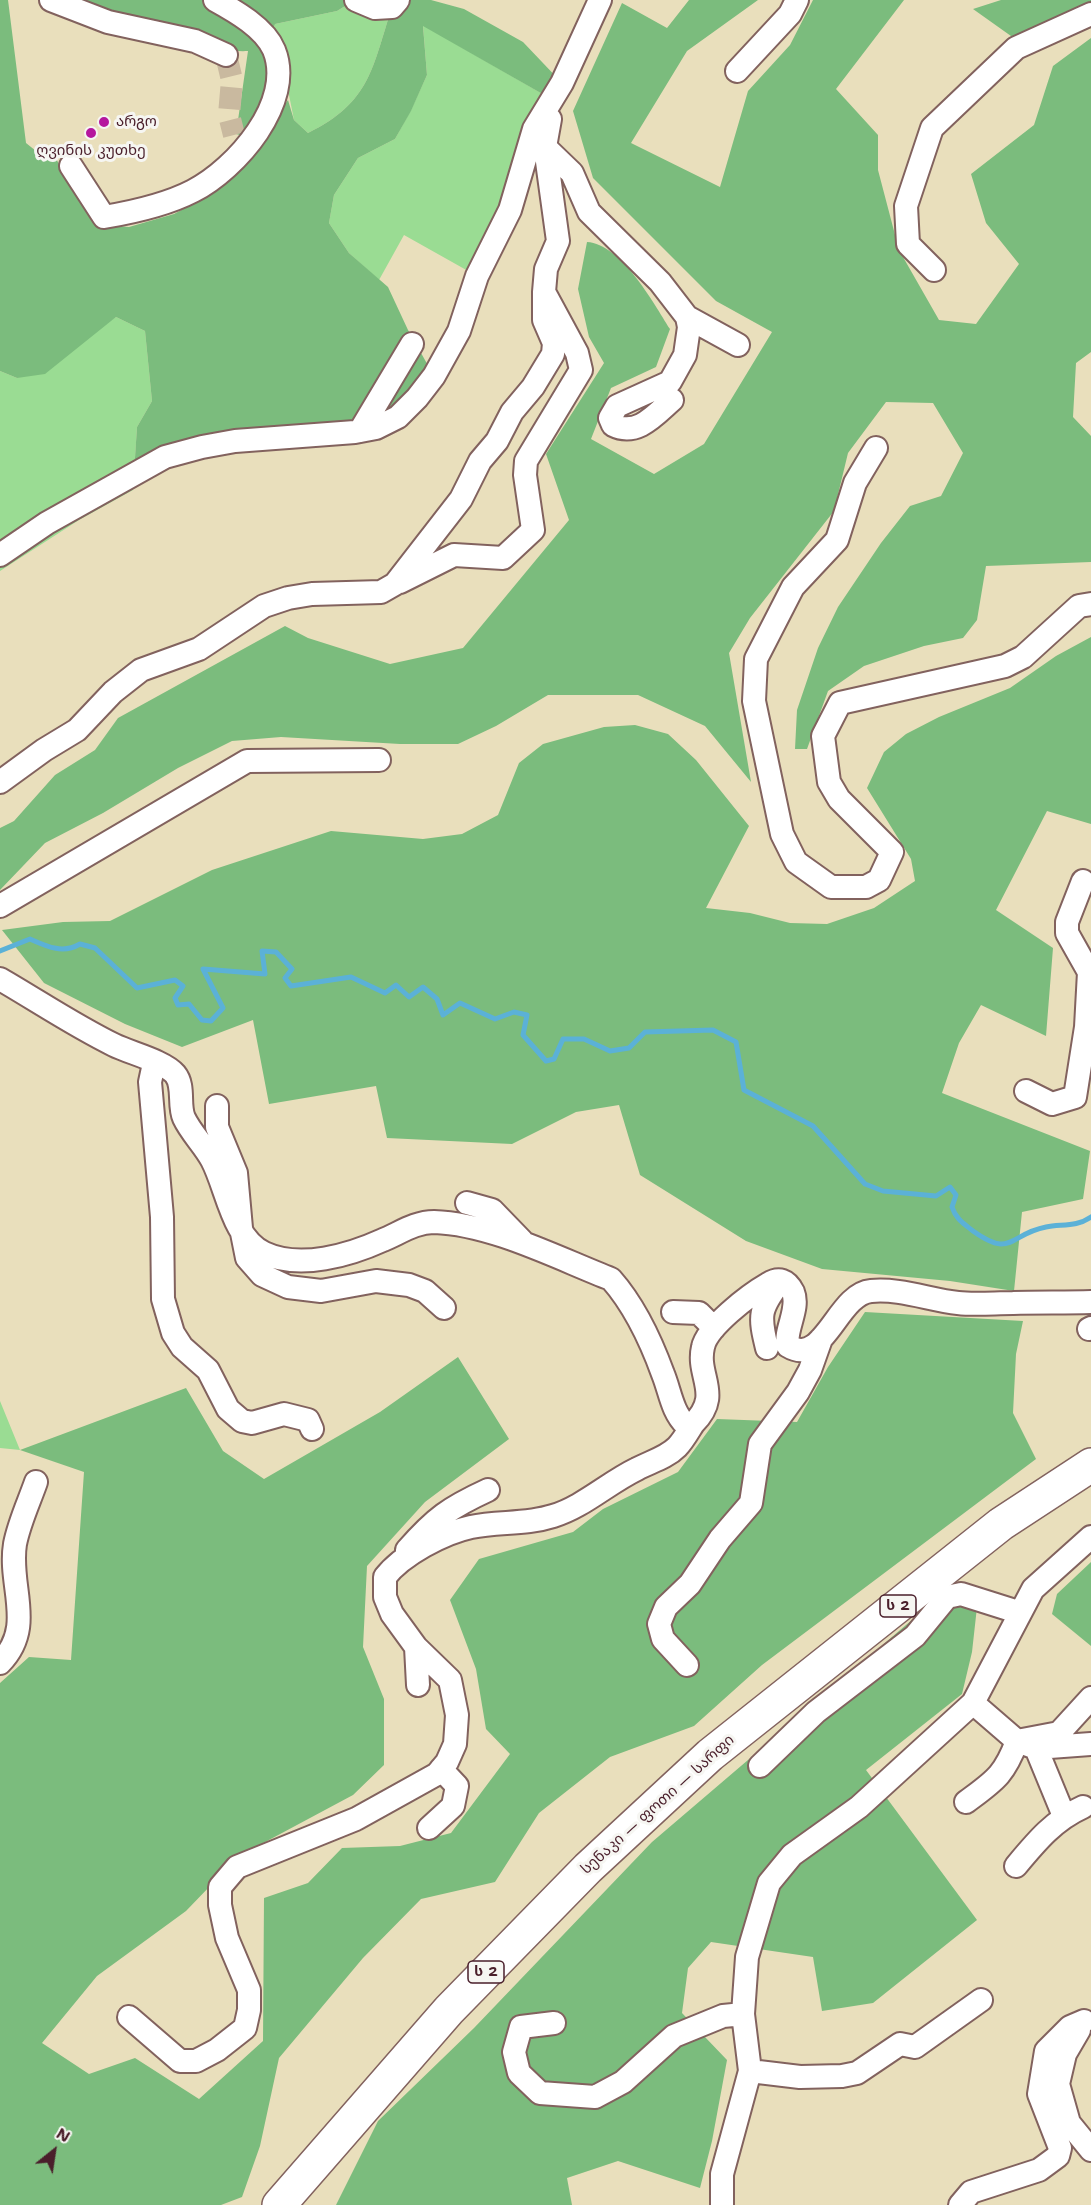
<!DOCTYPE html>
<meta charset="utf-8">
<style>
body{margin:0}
#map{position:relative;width:1091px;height:2205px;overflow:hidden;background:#e9dfbc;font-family:"Shantell Sans",sans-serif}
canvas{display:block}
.north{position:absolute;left:24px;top:2121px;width:60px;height:60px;-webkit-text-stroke:4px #f6f6f2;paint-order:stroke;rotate:30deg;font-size:16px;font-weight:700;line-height:24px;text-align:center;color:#4a1f2b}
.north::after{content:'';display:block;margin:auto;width:21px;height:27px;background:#4a1f2b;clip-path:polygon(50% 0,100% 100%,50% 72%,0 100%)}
</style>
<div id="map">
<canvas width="1091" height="2205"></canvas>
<div class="north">N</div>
</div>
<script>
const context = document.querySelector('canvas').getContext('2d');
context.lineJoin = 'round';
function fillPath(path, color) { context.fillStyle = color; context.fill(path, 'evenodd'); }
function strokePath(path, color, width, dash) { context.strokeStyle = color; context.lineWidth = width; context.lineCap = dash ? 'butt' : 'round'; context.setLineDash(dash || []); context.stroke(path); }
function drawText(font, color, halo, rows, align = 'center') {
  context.font = font + ' "Shantell Sans","Noto Sans Georgian",sans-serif'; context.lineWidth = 6; context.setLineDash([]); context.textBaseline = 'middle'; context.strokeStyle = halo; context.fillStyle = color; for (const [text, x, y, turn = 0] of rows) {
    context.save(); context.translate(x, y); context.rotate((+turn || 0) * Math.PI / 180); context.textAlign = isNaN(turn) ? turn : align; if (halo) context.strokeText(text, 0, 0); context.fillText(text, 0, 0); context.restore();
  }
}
const green = new Path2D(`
 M 355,0 L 392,7 C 372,68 371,102 308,133 L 294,120 L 285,75 L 266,53 L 275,24 L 337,11 Z
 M 423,25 L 553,100 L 477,276 L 404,235 L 379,280 L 349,253 L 329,223 L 334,195 L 358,158 L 395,139 L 411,110 L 427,75 Z
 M 116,317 L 145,331 L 152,401 L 137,427 L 133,490 L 79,520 L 0,571 L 0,371 L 17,378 Z
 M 0,1401 L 20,1450 L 0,1448 Z`);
const forest = new Path2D(`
 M 0,0 L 8,0 L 26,143 L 41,155 L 55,157 L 94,224 L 129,227 L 174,214 L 198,201 L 236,172 L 288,100 L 294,120 L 308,133 C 371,102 372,68 392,7 L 398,0 L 431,0 L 464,9 L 523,42 L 562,83 L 553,100 L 423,26 L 427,75 L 411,111 L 395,139 L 358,158 L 334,195 L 329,223 L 349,253 L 388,287 L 408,330 L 434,376 L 398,417 L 271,438 L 134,473 L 137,427 L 152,401 L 145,331 L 116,317 L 45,374 L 17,378 L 0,371 Z
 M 80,0 L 355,0 L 337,11 L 275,24 L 266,53 L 270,78 L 262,106 L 244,136 L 236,134 L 248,51 C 205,54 123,16 80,0 Z
 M 689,0 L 758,0 L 687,51 L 631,143 L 720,187 L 748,91 L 790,45 L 813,0 L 904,0 L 836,89 L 878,135 L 878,170 L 899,250 L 939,320 L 976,324 L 1019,264 L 986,223 L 971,174 L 1034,125 L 1053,66 L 1091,38 L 1091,352 L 1076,363 L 1073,417 L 1091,436 L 1091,562 L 986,566 L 977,620 L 963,638 L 924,646 L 864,666 L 828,691 L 807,749 L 795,749 L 797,710 L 818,648 L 838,607 L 881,543 L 910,506 L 941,496 L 963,453 L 933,403 L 886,402 L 848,453 L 834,511 L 750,618 L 729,653 L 751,782 L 705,726 L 638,695 L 548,695 L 496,726 L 458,744 L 400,744 L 281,737 L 232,741 L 178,768 L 103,813 L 45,843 L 0,890 L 0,828 L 14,821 L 55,775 L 95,750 L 118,718 L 285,626 L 308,638 L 390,664 L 463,648 L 569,520 L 546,454 L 604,363 L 589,337 L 578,289 L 587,242 C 621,244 653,302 670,329 L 656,367 L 611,388 L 591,439 L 654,474 L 704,444 L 772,332 L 716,301 L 593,178 L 573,111 L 622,3 L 667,28 Z
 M 1001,0 L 1091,0 L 1091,3 L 1067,12 L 1018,41 L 973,9 Z
 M 1091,637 L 1091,824 L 1047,811 L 996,910 L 1053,948 L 1046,1036 L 981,1005 L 959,1043 L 942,1093 L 1090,1151 L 1083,1199 L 1022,1212 L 1014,1291 L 950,1281 L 822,1269 L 746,1241 L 640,1175 L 619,1105 L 576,1112 L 512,1144 L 387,1138 L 376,1086 L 269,1104 L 253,1020 L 182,1047 L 125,1024 L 44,983 L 2,930 L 63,922 L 110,921 L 212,870 L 331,831 L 423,839 L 462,834 L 498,815 L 519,763 L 543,744 L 604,727 L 635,725 L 668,734 L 696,760 L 749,826 L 706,908 L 750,913 L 790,923 L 827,924 L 874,908 L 915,881 L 911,859 L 867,788 L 884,752 L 906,734 L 939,717 L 1010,688 L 1056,656 Z
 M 865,1312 L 1023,1321 L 1016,1354 L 1013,1413 L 1036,1459 L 762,1665 L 694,1726 L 610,1757 L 539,1813 L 495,1882 L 421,1899 L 363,1958 L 279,2058 L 260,2146 L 242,2197 L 221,2205 L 0,2205 L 0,1683 L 29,1657 L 71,1660 L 84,1472 L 20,1450 L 186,1388 L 223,1451 L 264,1479 L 380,1412 L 458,1357 L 509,1439 L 425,1502 L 367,1566 L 363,1647 L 384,1699 L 384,1765 L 353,1795 L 239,1856 L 186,1911 L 97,1976 L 42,2043 L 89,2074 L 135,2058 L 199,2099 L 263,2041 L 264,1898 L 308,1883 L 342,1848 L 400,1846 L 451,1833 L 510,1754 L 486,1729 L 476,1669 L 450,1600 L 479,1559 L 573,1532 L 603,1509 L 678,1472 L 717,1419 L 797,1422 L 828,1367 Z
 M 1091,1562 L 1091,1646 L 1052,1614 L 1057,1594 Z
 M 954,1584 L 979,1589 L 972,1652 L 962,1694 L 866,1770 L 977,1920 L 873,2003 L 822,2011 L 813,1957 L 711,1942 L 688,1968 L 682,2013 L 727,2060 L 712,2141 L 700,2188 L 618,2161 L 567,2178 L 572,2205 L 336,2205 L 378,2121 L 474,2028 L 652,1842 Z`);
const stream = new Path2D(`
 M 0,951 L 30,939 C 48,947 63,954 80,944 L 95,948 L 137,988 L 175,980 L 183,986 L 175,998 L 178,1005 L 189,1004 L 202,1020 L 211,1021 L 223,1008 L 203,969 L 265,974 L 262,951 L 276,952 L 292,969 L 285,978 L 291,986 L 351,977 L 385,993 L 396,985 L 409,997 L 423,987 L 437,999 L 443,1015 L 460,1003 L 495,1019 L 514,1012 L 527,1015 L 523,1035 L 546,1061 L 554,1059 L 563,1039 L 584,1039 L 610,1051 L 629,1048 L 645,1032 L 713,1030 L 736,1042 L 744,1090 L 813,1126 L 865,1184 L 883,1191 L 936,1196 L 950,1187 L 956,1195 L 952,1207 C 956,1219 963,1223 973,1231 C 1012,1259 1009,1234 1046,1227 C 1062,1224 1077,1227 1091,1217`);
const minorTunnel = new Path2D(`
 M 226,55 L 232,80 L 229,115 L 234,135`);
const minor = new Path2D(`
 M 51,0 L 108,22 L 195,41 L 226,55
 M 356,0 L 375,8 L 392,7 L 398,0
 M 737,71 L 790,14 L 797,0
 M 545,147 L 572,173 L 589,212 L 660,282 L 687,317 L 689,327 L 685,355 L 670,382 L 617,406 L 610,418 L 613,425 C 637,437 655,415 672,400
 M 71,166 L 104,217 C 134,212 166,205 193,191 C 236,169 295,102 274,50 C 265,28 235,11 215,0
 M 934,270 L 908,244 L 906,206 L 932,128 L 1016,48 L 1091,14
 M 687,317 L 738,345
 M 360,431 L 412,344
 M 876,448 L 855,483 L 837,540 L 793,587 L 756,659 L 754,701 L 782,834 L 796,862 L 831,887 L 866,887 L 879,880 L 892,852 L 839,799 L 829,782 L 823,736 L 840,703 L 1005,666 L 1023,657 L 1079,606 L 1091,604
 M 0,555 L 47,523 L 165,457 L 202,447 L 235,441 L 355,432 L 376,428 L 398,417 L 417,398 L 434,376 L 459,331 L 477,276 L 510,210 L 534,129 L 562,83 L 600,0
 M 400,582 L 454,555 L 503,558 L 533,530 L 525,475 L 526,461 L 581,370 L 577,353 L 544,292 L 546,269 L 558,241 L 545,147 L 550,119
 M 0,782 L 44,750 L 77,730 L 113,692 L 141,670 L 199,649 L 264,606 L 288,598 L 312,594 L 381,592 L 395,584 L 461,499 L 480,461 L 497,441 L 512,412 L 533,387 L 553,354 L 554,343 L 544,320 L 544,292
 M 1083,881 L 1067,922 L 1067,933 L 1089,972 L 1086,1027 L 1091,1031
 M 0,906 L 247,761 L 379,760
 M 0,979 C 38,1001 75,1026 114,1045 C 130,1053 164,1061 175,1074 C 185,1086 178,1105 184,1118 C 191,1133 204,1145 212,1160 C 227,1188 232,1238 264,1253 C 300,1270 350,1255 383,1240 C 400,1233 415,1222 434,1222 C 492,1224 557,1258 611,1279 C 634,1305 651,1341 663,1374 C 670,1391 672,1412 686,1425 L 693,1424 C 723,1394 696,1377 703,1347 C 707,1327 749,1295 768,1284 C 779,1277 787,1280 793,1292 C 800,1309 784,1330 788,1346 C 824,1368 837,1294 871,1291 C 899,1288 930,1300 958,1303 C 975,1305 995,1303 1013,1303 C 1039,1302 1065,1303 1091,1302
 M 160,1065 L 153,1068 L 150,1082 L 162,1217 L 163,1299 L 173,1333 L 182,1347 L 208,1370 L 228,1409 L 242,1421 L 252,1423 L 284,1414 L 308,1420 L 312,1429
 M 1026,1091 L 1052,1104 L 1075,1097 L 1086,1027
 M 217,1106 L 217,1127 L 236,1173 L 241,1228 L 247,1258 L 262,1275 L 288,1287 L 321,1291 L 376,1281 L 409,1285 L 425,1291 L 444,1308
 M 467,1203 L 492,1210 L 522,1241
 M 673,1312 L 699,1313 L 714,1328
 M 1089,1329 L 1091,1328
 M 767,1348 C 759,1316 759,1309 780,1282
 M 407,1550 C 435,1518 449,1508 488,1490
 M 416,1647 L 418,1685
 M 0,1663 C 36,1626 8,1587 15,1544 C 19,1523 29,1502 36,1482
 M 687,1665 L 663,1639 L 659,1624 L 666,1607 L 690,1584 L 720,1539 L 751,1503 L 760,1444 L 798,1392 L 810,1370 L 821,1339
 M 973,1703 L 1017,1741 L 1036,1748 L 1091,1744
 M 1036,1748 L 1064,1816
 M 760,1766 L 816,1712 L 915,1636 L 947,1597 L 961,1594 L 1018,1612
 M 966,1802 C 994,1781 1004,1776 1017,1741 L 1059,1733 L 1091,1698
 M 429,1828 L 453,1806 L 457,1786 L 441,1769
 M 1016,1866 C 1036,1842 1054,1820 1083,1807
 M 129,2017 L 180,2061 L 196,2061 L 217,2050 L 245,2028 L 249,2010 L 249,1990 L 227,1938 L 220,1905 L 220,1887 L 237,1867 L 356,1819 L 437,1774 L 447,1762 L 455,1744 L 457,1715 L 450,1680 L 416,1647 L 392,1614 L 385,1597 L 385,1577 C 402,1555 443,1533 471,1527 C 498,1521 525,1525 553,1516 C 583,1507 608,1483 637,1469 C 650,1462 666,1458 677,1447 C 683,1441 688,1432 693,1424
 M 554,2023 L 521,2027 L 514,2052 L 519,2073 L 540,2093 L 595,2097 L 623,2082 L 674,2036 L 723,2016 L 743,2014
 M 1079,2030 L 1065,2054 L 1058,2084 L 1069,2123 L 1091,2150
 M 750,2071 L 800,2077 L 842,2076 L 857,2073 L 900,2044 L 915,2047 L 981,2000
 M 722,2205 L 722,2174 L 750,2071 L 743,2014 L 747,1957 L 769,1883 L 792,1855 L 859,1807 L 973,1703 L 1033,1589 L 1091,1537
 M 960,2205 L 971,2192 L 1039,2170 L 1058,2156 L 1060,2148 L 1039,2094 L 1046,2051 L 1070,2027 L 1084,2021`);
const highway = new Path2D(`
 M 279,2205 L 449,2010 L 588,1868 L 710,1755 L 1001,1524 L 1091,1465`);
const markers = [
 [104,122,6,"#b5179e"],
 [91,133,6,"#b5179e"]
];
const shields = [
 [898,1606,36],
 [486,1972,36]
];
const shieldNames = [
 ["ს 2",898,1606],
 ["ს 2",486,1972]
];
const poiNames = [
 ["არგო",116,122],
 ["ღვინის კუთხე",91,151,"center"]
];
const streetNames = [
 ["სენაკი — ფოთი — სარფი",658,1805,-42]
];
fillPath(green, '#9adc93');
fillPath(forest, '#7bbc7d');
strokePath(stream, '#5bb1d7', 5);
strokePath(minorTunnel, '#c9b99f', 22, [22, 11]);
strokePath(minor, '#82625e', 26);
strokePath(highway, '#82625e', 36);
strokePath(minor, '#fff', 22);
strokePath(highway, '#fff', 33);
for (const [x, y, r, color] of markers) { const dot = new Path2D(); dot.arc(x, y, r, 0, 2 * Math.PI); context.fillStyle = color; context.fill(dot); strokePath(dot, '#f6f6f2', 2); }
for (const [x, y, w] of shields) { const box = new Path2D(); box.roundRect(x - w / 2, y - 11, w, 22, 4.5); context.fillStyle = '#f6f6f2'; context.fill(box); strokePath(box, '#4a1f2b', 1.5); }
drawText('bold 14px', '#4a1f2b', null, shieldNames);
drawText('15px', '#4a1f2b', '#f6f6f2', poiNames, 'left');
drawText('15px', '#4a1f2b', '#f6f6f2', streetNames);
</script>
